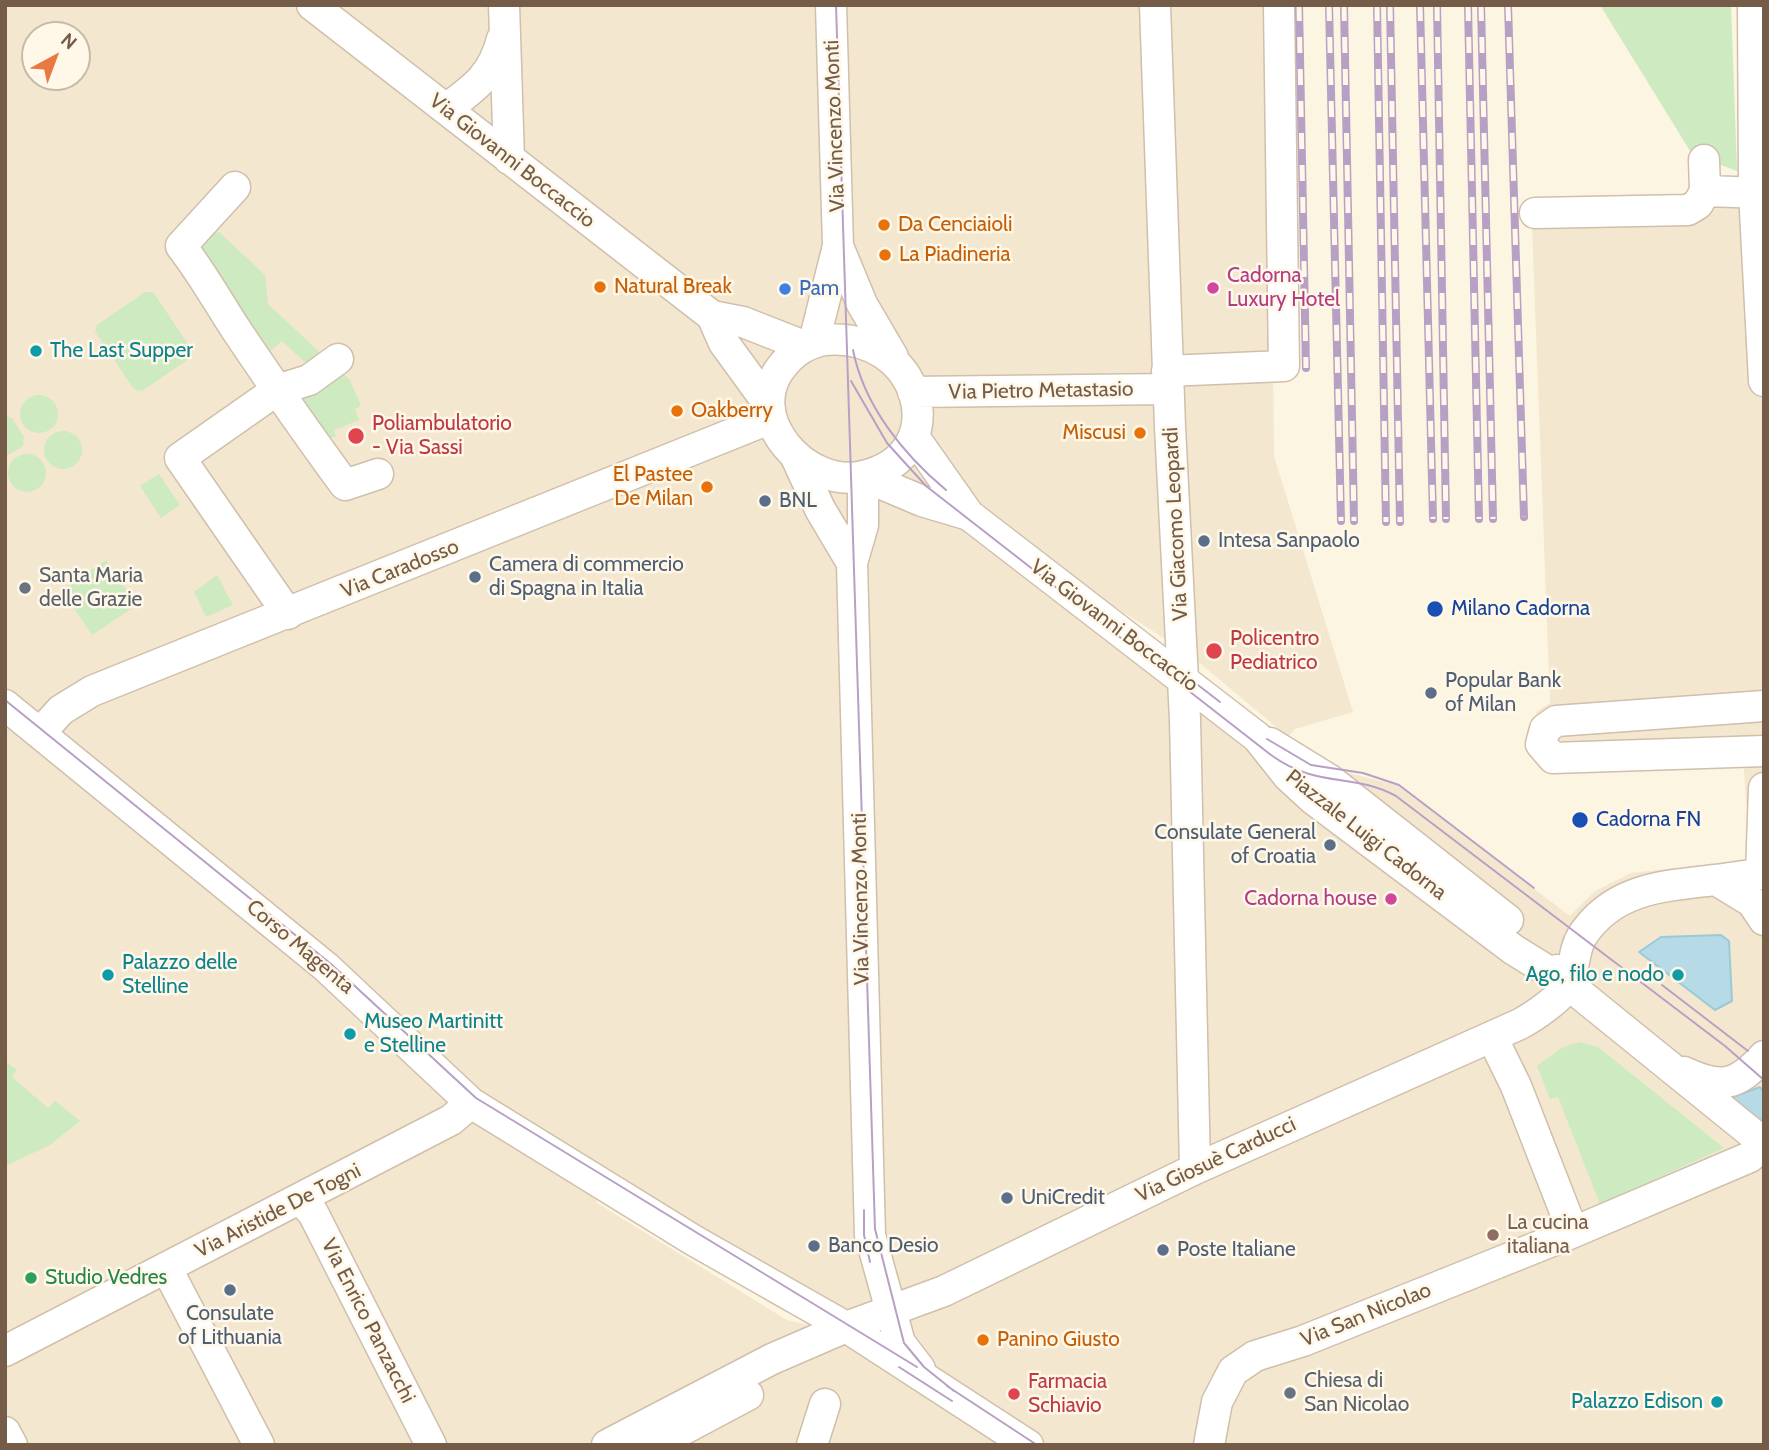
<!DOCTYPE html>
<meta charset="utf-8">
<style>
body{margin:0}
#map{position:relative;width:1769px;height:1450px;overflow:hidden;background:#fcf5e1;font-family:Cabin,sans-serif}
canvas{display:block}
.frame{position:absolute;inset:0;border:7px solid #745c48;pointer-events:none}
.north{position:absolute;left:21px;top:21px;width:70px;height:70px;box-sizing:border-box;background:#fff8e8;border:2px solid #c7baa8;border-radius:50%;rotate:41deg;font-size:19px;font-weight:700;line-height:28px;text-align:center;color:#745c48}
.north::after{content:'';display:block;margin:auto;width:24px;height:32px;background:#e97943;clip-path:polygon(50% 0,100% 100%,50% 72%,0 100%)}
</style>
<div id="map">
<canvas width="1769" height="1450"></canvas>
<div class="frame"></div>
<div class="north">N</div>
</div>
<script>
const context = document.querySelector('canvas').getContext('2d');
context.lineJoin = 'round';
function fillPath(path, color) { context.fillStyle = color; context.fill(path, 'evenodd'); }
function strokePath(path, color, width, dash) { context.strokeStyle = color; context.lineWidth = width; context.lineCap = dash ? 'butt' : 'round'; context.setLineDash(dash || []); context.stroke(path); }
function drawText(font, color, halo, rows, align = 'center') {
  context.font = font + ' Cabin,sans-serif'; context.lineWidth = 5; context.setLineDash([]); context.textBaseline = 'middle'; context.strokeStyle = halo; context.fillStyle = color; for (const [text, x, y, turn = 0] of rows) {
    context.save(); context.translate(x, y); context.rotate((+turn || 0) * Math.PI / 180); context.textAlign = isNaN(turn) ? turn : align; if (halo) context.strokeText(text, 0, 0); context.fillText(text, 0, 0); context.restore();
  }
}
const residential = new Path2D(`
 M 5,5 L 308,5 L 709,317 L 873,348 L 915,424 L 861,474 L 886,1309 L 846,1324 L 795,1316 L 778,1308 L 604,1201 L 5,702 ZM 35,35 L 77,35 L 77,77 L 35,77 Z
 M 316,5 L 830,5 L 837,246 L 812,340 L 712,313 Z
 M 834,5 L 1270,5 L 1274,456 L 1353,712 L 1295,729 L 1288,737 L 1190,655 L 971,514 L 917,437 L 915,387 L 828,337 Z
 M 1764,200 L 1764,1445 L 5,1445 L 5,710 L 595,1184 L 597,1203 L 787,1320 L 828,1329 L 896,1314 L 876,1235 L 856,565 L 867,481 L 917,447 L 968,519 L 1235,725 L 1338,770 L 1399,786 L 1570,916 L 1595,891 L 1631,873 L 1748,860 L 1749,844 L 1743,756 L 1541,770 L 1536,712 L 1550,703 L 1531,201 Z`);
const green = new Path2D(`
 M 1600,5 L 1731,5 L 1737,171 L 1692,154 Z
 M 219,232 L 265,275 L 268,304 L 330,362 L 307,364 L 282,341 L 261,359 L 196,254 L 198,239 Z
 M 145,292 L 153,292 L 192,350 L 190,358 L 142,391 L 134,389 L 95,332 L 97,325 Z
 M 339,370 L 350,380 L 361,406 L 355,409 L 359,420 L 334,430 L 336,436 L 325,442 L 303,409 L 300,390 Z
 M20 414a19 19 0 1 1 38 0a19 19 0 1 1-38 0Z
 M 5,416 L 12,418 L 24,437 L 23,446 L 5,457 Z
 M44 450a19 19 0 1 1 38 0a19 19 0 1 1-38 0Z
 M8 473a19 19 0 1 1 38 0a19 19 0 1 1-38 0Z
 M 159,474 L 180,505 L 161,518 L 140,486 Z
 M 106,560 L 137,605 L 92,635 L 62,590 Z
 M 217,575 L 233,605 L 206,617 L 194,592 Z
 M 1579,1042 L 1598,1047 L 1724,1148 L 1600,1204 L 1558,1097 L 1550,1099 L 1537,1066 L 1561,1048 Z
 M 5,1061 L 17,1070 L 12,1077 L 48,1108 L 55,1101 L 80,1121 L 50,1145 L 5,1166 Z`);
const water = new Path2D(`
 M 1721,935 L 1729,941 L 1732,1001 L 1715,1010 L 1639,952 L 1661,937 Z
 M 1760,1087 L 1764,1092 L 1764,1129 L 1730,1098 Z`);
const minor = new Path2D(`
 M 312,5 L 712,316 L 743,322 L 804,346
 M 504,5 L 509,159
 M 1155,5 L 1170,427 L 1185,719 L 1195,1169
 M 1753,5 L 1754,192 L 1764,381
 M 446,109 C 475,88 493,75 502,39
 M 1704,160 L 1705,191 L 1764,193
 M 235,187 L 181,246 C 202,273 218,302 237,331 C 272,383 308,435 345,485 L 378,474
 M 1535,213 L 1688,210 L 1698,204 L 1705,191
 M 838,246 L 862,304 L 893,357
 M 712,316 L 724,343 L 767,402
 M 824,340 C 920,330 957,454 863,476 C 806,490 739,415 784,364 C 795,351 806,344 824,340 Z
 M 814,342 L 838,246 L 831,5
 M 1167,371 L 1284,366 L 1279,5
 M 913,392 L 1168,389
 M 914,437 L 969,515
 M 795,455 L 820,509 L 852,563
 M 863,476 L 863,525 L 852,563 L 870,1235 L 900,1343 L 920,1369
 M 863,476 L 922,501 L 969,515 L 1257,737 L 1288,776 L 1313,799 L 1514,950 L 1569,984
 M 288,614 L 180,458 L 277,390 L 309,380 L 338,359
 M 5,705 L 326,967 L 471,1103 L 693,1240 L 846,1327 L 1028,1445
 M 1764,706 L 1556,721 L 1545,729 L 1541,744 L 1553,758 L 1764,751
 M 40,733 L 61,710 L 92,691 L 769,419
 M 1270,743 L 1330,780 L 1508,920
 M 1761,874 L 1764,788
 M 1716,880 L 1752,902 L 1764,920
 M 1557,970 L 1580,994 L 1764,1143
 M 1492,1037 L 1516,1086 L 1573,1232
 M 1684,1072 C 1720,1089 1736,1087 1764,1056
 M 301,1200 L 313,1213 L 431,1445
 M 167,1269 L 259,1445
 M 5,1351 L 451,1120 L 471,1103
 M 5,1432 L 12,1445
 M 607,1445 L 772,1359 L 846,1327 L 944,1291 L 1195,1169 L 1520,1024 C 1533,1017 1563,997 1569,983 C 1575,968 1573,951 1582,936 C 1613,888 1664,886 1715,880 C 1732,878 1748,875 1764,874
 M 654,1445 L 748,1395
 M 812,1445 L 825,1404
 M 1209,1445 L 1217,1402 L 1233,1371 L 1255,1356 L 1303,1341 L 1562,1237 L 1750,1157`);
const tram = new Path2D(`
 M 836,5 L 875,1229 L 904,1343 L 924,1367 L 954,1391
 M 853,350 C 864,406 904,455 946,490
 M 851,381 L 887,443 L 926,486 L 1271,755 C 1318,789 1351,772 1396,796 L 1725,1046 L 1764,1080
 M 1137,638 L 1220,702
 M 5,700 L 331,964 L 476,1098 L 917,1367
 M 1267,739 L 1311,765 L 1363,773 L 1399,785 L 1534,888
 M 1662,985 L 1748,1051
 M 864,1210 L 864,1235 L 870,1262
 M 899,1367 L 952,1401
 M 947,1386 L 1037,1445`);
const rail = new Path2D(`
 M 1299,5 L 1306,368
 M 1329,5 L 1341,521
 M 1344,5 L 1354,521
 M 1377,5 L 1386,522
 M 1390,5 L 1400,522
 M 1420,5 L 1433,519
 M 1437,5 L 1446,519
 M 1468,5 L 1479,519
 M 1481,5 L 1493,519
 M 1508,5 L 1524,517`);
const markers = [
 [884,225,7,"#e8710a"],
 [885,255,7,"#e8710a"],
 [600,287,7,"#e8710a"],
 [1213,288,7,"#d1479c"],
 [785,289,7,"#3f7fe0"],
 [36,351,7,"#0f9aa8"],
 [677,411,7,"#e8710a"],
 [1140,433,7,"#e8710a"],
 [356,436,9,"#e0444e"],
 [707,487,7,"#e8710a"],
 [765,501,7,"#5c6f8a"],
 [1204,541,7,"#5c6f8a"],
 [475,577,7,"#5c6f8a"],
 [25,588,7,"#6b7280"],
 [1435,609,9,"#1a4fb4"],
 [1214,651,9,"#e0444e"],
 [1431,693,7,"#5c6f8a"],
 [1580,820,9,"#1a4fb4"],
 [1330,845,7,"#5c6f8a"],
 [1391,899,7,"#d1479c"],
 [108,975,7,"#0f9aa8"],
 [1678,975,7,"#0f9aa8"],
 [350,1034,7,"#0f9aa8"],
 [1007,1198,7,"#5c6f8a"],
 [1493,1235,7,"#8d6e63"],
 [814,1246,7,"#5c6f8a"],
 [1163,1250,7,"#5c6f8a"],
 [31,1278,7,"#2e9e5b"],
 [230,1290,7,"#5c6f8a"],
 [983,1340,7,"#e8710a"],
 [1290,1393,7,"#6b7280"],
 [1014,1394,7,"#e0444e"],
 [1717,1402,7,"#0f9aa8"]
];
const streetNames = [
 ["Via Vincenzo Monti",835,126,-92],
 ["Via Giovanni Boccaccio",512,161,38],
 ["Via Pietro Metastasio",1041,391,-1],
 ["Via Giacomo Leopardi",1176,524,-93],
 ["Via Caradosso",400,569,-22],
 ["Via Giovanni Boccaccio",1114,626,37],
 ["Piazzale Luigi Cadorna",1366,835,38],
 ["Via Vincenzo Monti",861,899,-91],
 ["Corso Magenta",300,947,40],
 ["Via Giosuè Carducci",1216,1160,-25],
 ["Via Aristide De Togni",278,1211,-27],
 ["Via San Nicolao",1366,1315,-22],
 ["Via Enrico Panzacchi",368,1321,63]
];
const foodNames = [
 ["Da Cenciaioli",898,225],
 ["La Piadineria",899,255],
 ["Natural Break",614,287],
 ["Oakberry",691,411],
 ["Miscusi",1126,433,"right"],
 ["El Pastee",693,475,"right"],
 ["De Milan",693,499,"right"],
 ["Panino Giusto",997,1340]
];
const hotelNames = [
 ["Cadorna",1227,276],
 ["Luxury Hotel",1227,300],
 ["Cadorna house",1377,899,"right"]
];
const shopNames = [
 ["Pam",799,289]
];
const cultureNames = [
 ["The Last Supper",50,351],
 ["Palazzo delle",122,963],
 ["Stelline",122,987],
 ["Ago, filo e nodo",1664,975,"right"],
 ["Museo Martinitt",364,1022],
 ["e Stelline",364,1046],
 ["Palazzo Edison",1703,1402,"right"]
];
const healthNames = [
 ["Poliambulatorio",372,424],
 ["- Via Sassi",372,448],
 ["Policentro",1230,639],
 ["Pediatrico",1230,663],
 ["Farmacia",1028,1382],
 ["Schiavio",1028,1406]
];
const serviceNames = [
 ["BNL",779,501],
 ["Intesa Sanpaolo",1218,541],
 ["Camera di commercio",489,565],
 ["di Spagna in Italia",489,589],
 ["Popular Bank",1445,681],
 ["of Milan",1445,705],
 ["Consulate General",1316,833,"right"],
 ["of Croatia",1316,857,"right"],
 ["UniCredit",1021,1198],
 ["Banco Desio",828,1246],
 ["Poste Italiane",1177,1250],
 ["Consulate",230,1314,"center"],
 ["of Lithuania",230,1338,"center"]
];
const worshipNames = [
 ["Santa Maria",39,576],
 ["delle Grazie",39,600],
 ["Chiesa di",1304,1381],
 ["San Nicolao",1304,1405]
];
const transitNames = [
 ["Milano Cadorna",1451,609],
 ["Cadorna FN",1596,820]
];
const educationNames = [
 ["La cucina",1507,1223],
 ["italiana",1507,1247]
];
const leisureNames = [
 ["Studio Vedres",45,1278]
];
fillPath(residential, '#f4e7cf');
fillPath(green, '#cdeac0');
fillPath(water, '#b6dae6');
strokePath(water, '#9cc9d8', 2);
strokePath(minor, '#d0bfab', 33);
strokePath(minor, '#fff', 30);
strokePath(tram, '#b8a0c5', 2);
strokePath(rail, '#b8a0c5', 8);
strokePath(rail, '#fff8e8', 5, [16]);
for (const [x, y, r, color] of markers) { const dot = new Path2D(); dot.arc(x, y, r, 0, 2 * Math.PI); context.fillStyle = color; context.fill(dot); strokePath(dot, '#fff8e8', 2.5); }
drawText('21px', '#745c48', '#fff8e8', streetNames);
drawText('21px', '#c56008', '#fff8e8', foodNames, 'left');
drawText('21px', '#b23c85', '#fff8e8', hotelNames, 'left');
drawText('21px', '#366cbe', '#fff8e8', shopNames, 'left');
drawText('21px', '#0d838f', '#fff8e8', cultureNames, 'left');
drawText('21px', '#be3a42', '#fff8e8', healthNames, 'left');
drawText('21px', '#4e5e75', '#fff8e8', serviceNames, 'left');
drawText('21px', '#5b616d', '#fff8e8', worshipNames, 'left');
drawText('21px', '#164399', '#fff8e8', transitNames, 'left');
drawText('21px', '#785e54', '#fff8e8', educationNames, 'left');
drawText('21px', '#27864d', '#fff8e8', leisureNames, 'left');
</script>
